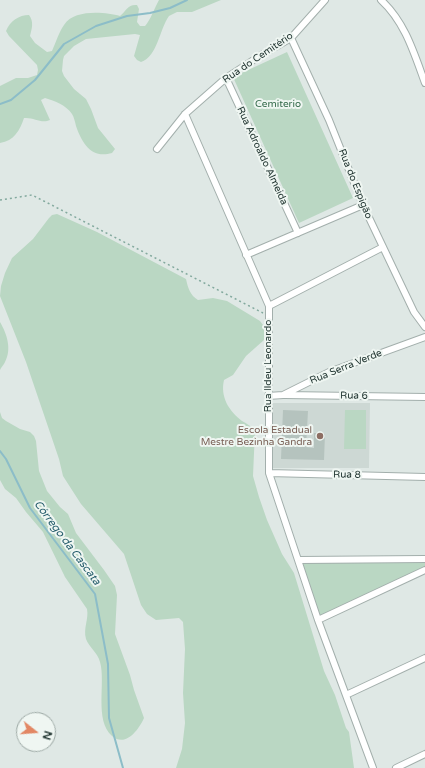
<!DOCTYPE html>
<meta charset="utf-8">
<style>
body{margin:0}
#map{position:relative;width:425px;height:768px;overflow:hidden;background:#dfe8e5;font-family:"Varela Round",sans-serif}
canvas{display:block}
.north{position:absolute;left:16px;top:712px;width:40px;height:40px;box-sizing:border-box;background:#eff6f2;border:1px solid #9da9a5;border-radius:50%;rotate:107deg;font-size:11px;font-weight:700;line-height:16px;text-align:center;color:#223632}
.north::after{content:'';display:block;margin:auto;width:14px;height:18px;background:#e28764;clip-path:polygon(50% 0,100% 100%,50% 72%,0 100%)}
</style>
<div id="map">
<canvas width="425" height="768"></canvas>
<div class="north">N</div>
</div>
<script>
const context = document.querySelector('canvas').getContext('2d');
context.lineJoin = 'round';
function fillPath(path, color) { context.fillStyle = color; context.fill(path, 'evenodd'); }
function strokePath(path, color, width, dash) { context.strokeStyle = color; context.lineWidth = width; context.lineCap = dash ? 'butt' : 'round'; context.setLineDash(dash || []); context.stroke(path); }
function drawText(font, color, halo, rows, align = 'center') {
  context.font = font + ' "Varela Round",sans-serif'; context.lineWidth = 4; context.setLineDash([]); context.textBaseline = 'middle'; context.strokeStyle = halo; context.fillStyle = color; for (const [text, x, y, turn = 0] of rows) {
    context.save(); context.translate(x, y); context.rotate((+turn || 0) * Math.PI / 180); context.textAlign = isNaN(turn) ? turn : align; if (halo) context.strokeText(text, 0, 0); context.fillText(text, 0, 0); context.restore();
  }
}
const built = new Path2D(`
 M 271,403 L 370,403 L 369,468 L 271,468 Z`);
const green = new Path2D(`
 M 159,0 L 221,0 L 192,12 L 177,12 L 169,16 C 159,30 158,56 141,62 L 137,60 L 134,56 L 140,35 L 135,34 L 86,39 L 74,46 L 64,56 L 63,60 L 62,71 L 64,76 L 74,89 L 86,99 L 91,109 L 98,128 L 115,149 L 112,153 C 91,159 82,143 76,126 C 75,122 74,117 72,114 C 66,105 55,101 45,98 L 41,100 L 50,120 C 41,124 34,117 24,118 C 20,130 14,141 0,143 L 0,86 L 16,78 L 28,78 L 37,75 L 38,70 L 37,65 L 9,36 L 6,31 C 10,21 19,15 29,15 C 34,22 32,28 30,36 L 35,43 L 47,52 L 52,51 C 56,42 59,32 64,25 C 74,9 105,12 120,16 C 126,11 128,4 137,5 L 139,9 L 137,22 L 140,26 L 145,26 C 150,21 155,7 159,0 Z
 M 287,52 L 353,198 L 299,223 L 233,77 Z
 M 57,214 L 97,232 L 186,279 C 188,288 190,295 198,300 L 213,298 L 227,301 L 260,321 L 263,325 L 264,330 L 264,340 L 246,356 L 233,375 L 224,380 C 220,397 229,411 242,421 C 247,424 251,426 255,430 L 253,476 L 259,497 L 267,520 L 282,554 L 294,573 L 324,671 L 335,695 L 346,728 L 349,732 L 354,768 L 176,768 L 182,749 L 185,723 L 183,693 L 185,649 L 183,622 L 179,618 L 156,620 L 147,614 L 141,605 L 124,554 L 81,504 L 63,476 L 59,459 L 26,362 L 0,296 L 1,286 L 5,273 L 12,258 L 33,239 L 49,218 L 52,215 Z
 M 0,322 C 7,334 12,349 5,362 C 4,365 1,367 0,370 Z
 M 345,410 L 366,410 L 366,449 L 344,449 Z
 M 0,412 L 2,418 L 6,421 L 20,429 L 30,432 L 34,436 L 36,441 L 39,471 L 47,491 L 60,507 L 68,514 L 76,533 L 104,570 L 115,586 L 117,595 L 115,634 L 130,675 L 134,690 L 144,718 C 139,729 126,748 112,736 C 94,720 106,683 100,662 C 98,653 89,647 86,639 C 83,628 89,619 87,609 L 65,577 L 43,532 L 26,512 L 16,498 L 5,489 L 0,480 Z
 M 301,560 L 425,561 L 425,568 L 319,618 Z`);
const stream = new Path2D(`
 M 0,104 L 11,100 L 35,80 L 64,44 L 96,26 L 127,16 L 150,13 L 170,8 L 187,0
 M 0,451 L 6,459 L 30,508 L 95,594 L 108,664 L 109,718 L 123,768`);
const building = new Path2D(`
 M 283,410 L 308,411 L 306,447 L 314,448 L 314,433 L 325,434 L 324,460 L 281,459 Z`);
const path = new Path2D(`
 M 0,200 L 32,195 L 263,313`);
const minor = new Path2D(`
 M 381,0 C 405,22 414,53 425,83
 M 291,38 L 329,120 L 363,205 L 383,247 L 414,312 L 425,327
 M 226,78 L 298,233
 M 185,114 L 269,306 L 269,473 L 318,620 L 373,768
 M 157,149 L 185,114 L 226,78 L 258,57 L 291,38 L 325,0
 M 246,255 L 363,205
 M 269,306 L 383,247
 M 285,395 L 425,397
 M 268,396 L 283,395 L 329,372 L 425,337
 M 269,473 L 425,477
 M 299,560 L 425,559
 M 318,620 L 425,570
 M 346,695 L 425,658
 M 396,768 L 425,754`);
const markers = [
 [320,436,4,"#8d6e63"]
];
const streetNames = [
 ["Rua do Cemitério",258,58,-34],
 ["Rua Adroaldo Almeida",262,156,65],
 ["Rua do Espigão",355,184,68],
 ["Rua Ildeu Leonardo",268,366,-90],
 ["Rua Serra Verde",346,367,-22],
 ["Rua 6",354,396,1],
 ["Rua 8",347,475,1]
];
const parkNames = [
 ["Cemiterio",278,104]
];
const educationNames = [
 ["Escola Estadual",312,430],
 ["Mestre Bezinha Gandra",312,442]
];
const waterNames = [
 ["Córrego da Cascata",67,543,53]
];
fillPath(built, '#cdd8d4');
fillPath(green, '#bad7c3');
strokePath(stream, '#8cbdc8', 2);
fillPath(building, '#b5c3be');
strokePath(minor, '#a3afac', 8);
strokePath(path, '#83a99e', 1.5, [2, 3]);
strokePath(minor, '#fff', 6);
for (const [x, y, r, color] of markers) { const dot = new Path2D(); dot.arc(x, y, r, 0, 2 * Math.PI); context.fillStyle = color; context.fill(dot); strokePath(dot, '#eff6f2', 1.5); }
drawText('10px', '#223632', '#eff6f2', streetNames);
drawText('10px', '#316848', '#eff6f2', parkNames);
drawText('10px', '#785e54', '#eff6f2', educationNames, 'right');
drawText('italic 11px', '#245c6b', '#eff6f2', waterNames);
</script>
